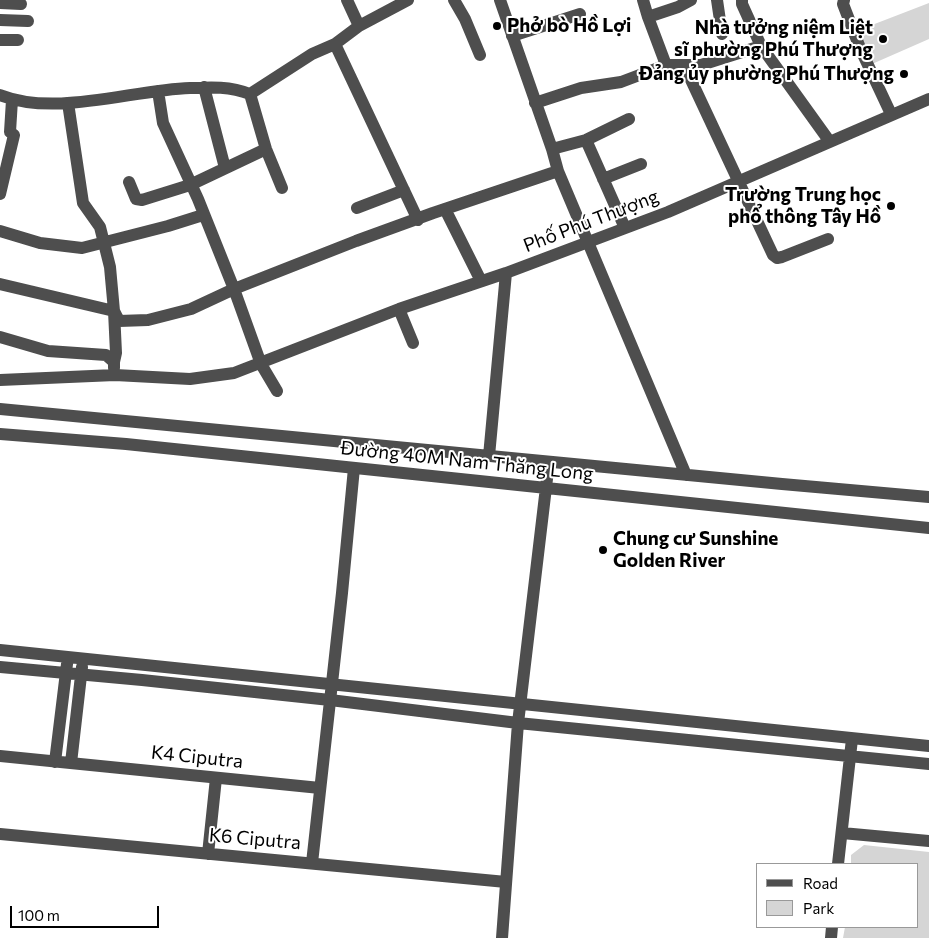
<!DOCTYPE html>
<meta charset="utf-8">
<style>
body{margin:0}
#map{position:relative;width:929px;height:938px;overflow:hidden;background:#fff;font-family:Commissioner,sans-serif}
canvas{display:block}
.legend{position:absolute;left:756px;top:863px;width:162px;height:65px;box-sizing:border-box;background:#fff;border:1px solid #999;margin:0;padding:6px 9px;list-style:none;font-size:15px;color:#000}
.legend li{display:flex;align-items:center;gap:10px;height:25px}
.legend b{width:25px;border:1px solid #999}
.scale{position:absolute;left:10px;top:906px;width:149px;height:22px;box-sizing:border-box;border:2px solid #000;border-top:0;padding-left:6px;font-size:15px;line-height:18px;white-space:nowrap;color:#000;-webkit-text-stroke:4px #fff;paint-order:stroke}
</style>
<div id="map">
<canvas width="929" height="938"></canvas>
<ul class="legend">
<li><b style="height:6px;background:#4e4e4e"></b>Road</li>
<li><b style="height:14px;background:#d5d5d5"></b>Park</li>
</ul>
<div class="scale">100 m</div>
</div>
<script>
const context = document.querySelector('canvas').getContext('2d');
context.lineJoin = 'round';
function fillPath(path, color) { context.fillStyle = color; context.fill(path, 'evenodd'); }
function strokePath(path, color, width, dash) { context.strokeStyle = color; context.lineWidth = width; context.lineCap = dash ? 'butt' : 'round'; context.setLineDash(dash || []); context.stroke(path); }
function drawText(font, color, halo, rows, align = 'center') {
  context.font = font + ' Commissioner,sans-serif'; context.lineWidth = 4; context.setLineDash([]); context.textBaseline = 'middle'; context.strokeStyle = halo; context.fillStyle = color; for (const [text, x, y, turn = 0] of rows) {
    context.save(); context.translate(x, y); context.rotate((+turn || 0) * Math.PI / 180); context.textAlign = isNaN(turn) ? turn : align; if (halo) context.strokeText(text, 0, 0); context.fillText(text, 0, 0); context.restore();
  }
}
const green = new Path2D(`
 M 929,3 L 929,39 L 872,64 L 859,30 Z
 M 864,845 L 929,852 L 929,938 L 843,938 L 845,927 L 918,927 L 918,864 L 851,864 L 851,855 Z`);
const minor = new Path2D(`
 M 347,0 L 359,26
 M 454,0 L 465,19 L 480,55
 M 500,0 L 552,149 L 558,171 L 686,475
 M 643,0 L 648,17 L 666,65
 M 717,0 L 722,34
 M 742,0 L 742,4 L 761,46 L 830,142
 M 844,0 L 843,4 L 860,48 L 891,114
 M 0,3 L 21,4
 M 648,17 L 678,7 L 691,0
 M 0,20 L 28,21
 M 512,36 L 580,14
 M 0,40 L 18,40
 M 335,44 L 418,220
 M 684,65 L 773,255 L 777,258 L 782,257 L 828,239
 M 204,87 L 225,168
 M 158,91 L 163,123 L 198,199 L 234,289 L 261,364 L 277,391
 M 250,94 L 266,149 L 282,188
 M 0,95 C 56,117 131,90 190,88 C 211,87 230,86 250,94 L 312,54 L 335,44 L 359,26 L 408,0
 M 68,103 L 83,203 L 100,227 L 110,267 L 114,311 L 116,353 L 114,362
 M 535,103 L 581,88 L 621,82 L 666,65 L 701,65 L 761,46
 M 586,140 L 625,228
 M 552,149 L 586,140 L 629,119
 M 603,179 L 641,164
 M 129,182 L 136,199 L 142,200 L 190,185 L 266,149
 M 0,194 L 14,135 L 10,132 L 12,100
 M 357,208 L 404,190
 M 445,209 L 481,281
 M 0,231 L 40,243 L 82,248 L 168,226 L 203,215
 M 0,284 L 114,311
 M 399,309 L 413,343
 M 114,311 L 119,321 L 148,320 L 191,309 L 234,289 L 356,241 L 433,213 L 558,171
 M 0,337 L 48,351 L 106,355 L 114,362 L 114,368
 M 0,380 L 115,375 L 190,379 L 234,373 L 399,309 L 506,273 L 668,212 L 929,99
 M 0,409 L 782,484 L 929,497
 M 0,434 L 126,444 L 929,528
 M 489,456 L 506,273
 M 0,650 L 929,746
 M 0,667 L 142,680 L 330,700 L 518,723 L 929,764
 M 0,756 L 320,788
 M 55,762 L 67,664
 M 71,763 L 82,667
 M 842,833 L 929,841
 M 0,834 L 506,882
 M 208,854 L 216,778
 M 312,863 L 342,593 L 354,468
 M 838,864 L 852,739
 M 502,938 L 518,723 L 549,462
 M 831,938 L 832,927`);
const markers = [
 [497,26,5,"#000"],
 [883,39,5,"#000"],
 [904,74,5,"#000"],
 [891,206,5,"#000"],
 [603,550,5,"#000"]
];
const poiNames = [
 ["Phở bò Hồ Lợi",507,26,"left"],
 ["Nhà tưởng niệm Liệt",873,28],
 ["sĩ phường Phú Thượng",873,50],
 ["Đảng ủy phường Phú Thượng",894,74],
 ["Trường Trung học",881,195],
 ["phổ thông Tây Hồ",881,217],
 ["Chung cư Sunshine",613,539,"left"],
 ["Golden River",613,561,"left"]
];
const streetNames = [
 ["Phố Phú Thượng",591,221,-21],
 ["Đường 40M Nam Thăng Long",467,461,6],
 ["K4 Ciputra",197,757,6],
 ["K6 Ciputra",255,839,5]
];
fillPath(green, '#d5d5d5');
strokePath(minor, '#4e4e4e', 12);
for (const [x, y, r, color] of markers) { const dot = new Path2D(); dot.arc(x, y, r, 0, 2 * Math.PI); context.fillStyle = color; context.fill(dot); strokePath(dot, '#fff', 2); }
drawText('bold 19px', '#000', '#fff', poiNames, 'right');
drawText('19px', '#000', '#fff', streetNames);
</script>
